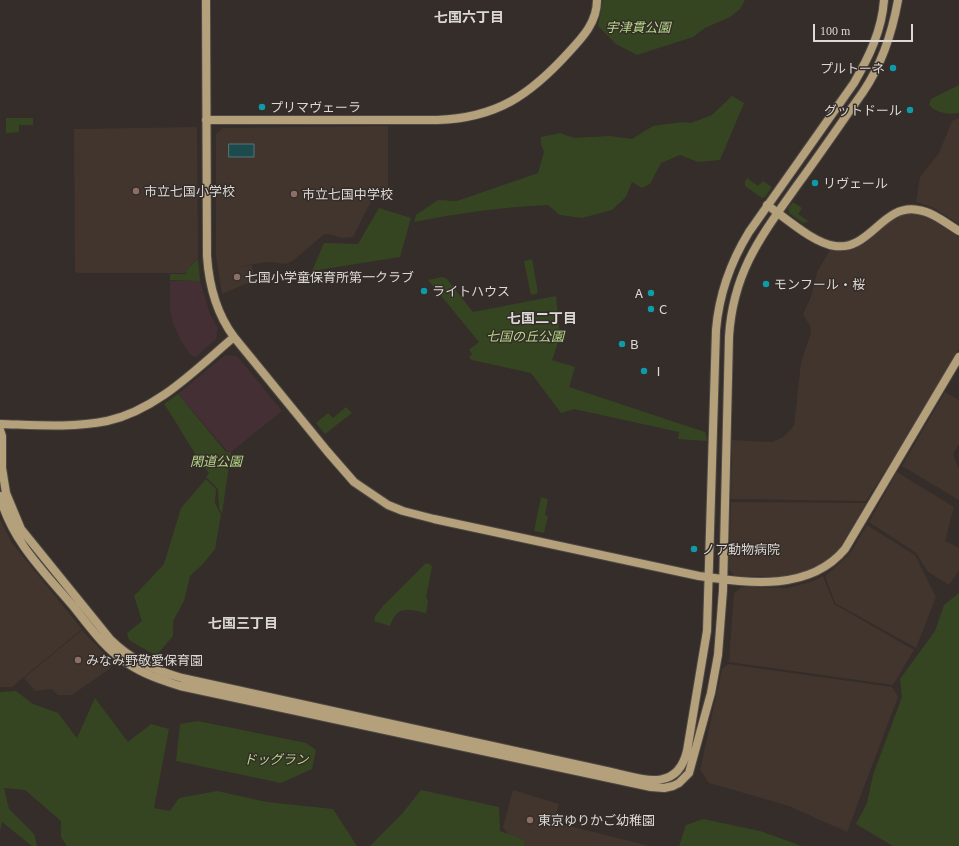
<!DOCTYPE html>
<meta charset="utf-8">
<style>
body{margin:0}
#map{position:relative;width:959px;height:846px;overflow:hidden;background:#342d29;font-family:Georgia,serif}
canvas{display:block}
.scale{position:absolute;left:813px;top:24px;width:100px;height:18px;box-sizing:border-box;border:2px solid #dcd8d5;border-top:0;padding-left:5px;font-size:12px;line-height:14px;white-space:nowrap;color:#dcd8d5;-webkit-text-stroke:3px #342d29;paint-order:stroke}
</style>
<div id="map">
<canvas width="959" height="846"></canvas>
<div class="scale">100 m</div>
</div>
<script>
const context = document.querySelector('canvas').getContext('2d');
context.lineJoin = 'round';
function fillPath(path, color) { context.fillStyle = color; context.fill(path, 'evenodd'); }
function strokePath(path, color, width, dash) { context.strokeStyle = color; context.lineWidth = width; context.lineCap = dash ? 'butt' : 'round'; context.setLineDash(dash || []); context.stroke(path); }
function drawText(font, color, halo, rows, align = 'center') {
  context.font = font + ' Georgia,"Noto Sans JP",serif'; context.lineWidth = 3; context.setLineDash([]); context.textBaseline = 'middle'; context.strokeStyle = halo; context.fillStyle = color; for (const [text, x, y, turn = 0] of rows) {
    context.save(); context.translate(x, y); context.rotate((+turn || 0) * Math.PI / 180); context.textAlign = isNaN(turn) ? turn : align; if (halo) context.strokeText(text, 0, 0); context.fillText(text, 0, 0); context.restore();
  }
}
const commercial = new Path2D(`
 M 170,281 L 200,281 L 210,314 L 218,328 L 216,339 L 196,357 L 191,356 L 180,339 L 173,323 L 170,310 Z
 M 225,355 L 237,356 L 282,411 L 231,452 L 227,451 L 178,394 Z`);
const built = new Path2D(`
 M 959,118 L 959,224 L 932,207 L 916,202 L 920,177 L 939,153 L 952,121 Z
 M 388,126 L 388,188 L 372,189 L 372,199 L 353,237 L 343,238 L 328,234 L 323,235 L 294,260 L 286,264 L 267,262 L 231,268 L 252,265 L 255,280 L 222,294 L 216,256 L 216,134 L 223,128 Z
 M 197,127 L 198,258 L 187,269 L 186,273 L 78,273 L 75,271 L 74,129 Z
 M 909,213 L 927,216 L 959,237 L 959,349 L 922,413 L 866,501 L 731,499 L 732,440 L 772,442 L 783,437 L 794,426 L 801,362 L 811,333 L 810,326 L 803,314 L 811,297 L 817,272 L 830,250 L 839,251 L 865,243 L 890,220 Z
 M 945,392 L 959,400 L 959,444 L 953,454 L 959,469 L 959,500 L 902,466 Z
 M 897,472 L 954,507 L 945,541 L 959,548 L 959,570 L 949,585 L 928,572 L 916,553 L 869,522 Z
 M 731,502 L 866,503 L 838,551 L 819,566 L 800,575 L 780,577 L 735,576 L 729,570 Z
 M 0,519 L 12,543 L 82,629 L 12,687 L 0,687 Z
 M 867,525 L 915,555 L 936,597 L 916,648 L 835,603 L 825,576 L 840,563 L 851,552 Z
 M 823,576 L 834,604 L 914,650 L 893,685 L 729,662 L 734,593 L 742,587 L 788,588 L 813,581 Z
 M 82,630 L 114,664 L 108,670 L 72,695 L 58,695 L 52,689 L 35,691 L 24,678 Z
 M 728,664 L 892,687 L 898,697 L 847,832 L 789,806 L 709,783 L 700,770 L 722,669 Z
 M 513,790 L 559,804 L 554,822 L 649,846 L 517,846 L 503,827 Z`);
const green = new Path2D(`
 M 603,0 L 745,0 L 740,9 L 730,17 L 705,28 L 693,37 L 637,55 L 616,44 L 598,26 Z
 M 959,85 L 959,113 C 948,115 937,113 929,105 L 931,99 Z
 M 732,96 L 744,103 L 720,160 L 698,162 L 680,155 L 661,163 L 650,184 L 642,188 L 632,182 L 626,197 L 612,210 L 582,218 L 560,215 L 548,205 C 501,207 460,213 414,222 L 416,215 L 438,200 L 457,201 L 538,173 L 544,152 L 541,144 L 541,137 L 560,133 L 574,138 L 610,136 L 632,139 L 653,126 L 683,122 L 691,123 L 712,115 Z
 M 6,118 L 33,118 L 33,125 L 19,125 L 19,132 L 6,133 Z
 M 747,178 L 758,186 L 763,181 L 772,187 L 765,197 L 762,198 L 745,186 L 745,182 Z
 M 793,202 L 802,208 L 798,214 L 808,221 L 807,222 L 803,223 L 789,213 L 788,208 Z
 M 379,208 L 411,218 L 400,257 L 312,271 L 324,243 L 358,244 Z
 M 198,259 L 200,281 L 170,280 L 170,274 L 186,274 L 187,269 Z
 M 532,259 L 538,293 L 531,295 L 524,261 Z
 M 442,277 L 446,278 L 473,312 L 556,296 L 560,337 L 552,360 L 575,367 L 569,387 L 705,432 L 707,441 L 678,439 L 679,432 L 574,409 L 561,413 L 531,373 L 472,360 L 469,358 L 472,354 L 469,350 L 479,342 L 428,280 Z
 M 178,394 L 226,452 L 231,452 L 222,514 L 219,508 L 218,489 L 206,477 L 209,473 C 192,452 180,427 164,404 Z
 M 346,407 L 352,413 L 325,434 L 316,423 L 328,413 L 333,418 Z
 M 206,479 L 216,489 L 215,503 L 221,515 L 215,549 L 203,564 L 190,576 L 184,601 L 173,621 L 173,636 L 156,656 L 129,640 L 127,633 L 142,621 L 134,596 L 164,564 L 181,508 Z
 M 541,497 L 548,499 L 545,515 L 548,516 L 544,533 L 534,531 Z
 M 426,563 L 430,564 L 432,567 L 426,597 L 428,601 L 426,613 C 408,609 397,605 390,626 L 374,621 L 375,616 L 383,606 Z
 M 959,593 L 959,846 L 893,846 L 856,824 L 867,803 L 873,775 L 902,697 L 900,679 L 935,631 L 944,605 Z
 M 16,691 L 33,704 L 58,713 L 77,738 L 95,698 L 128,742 L 151,724 L 169,729 L 154,808 L 170,811 L 179,798 L 217,791 L 267,802 L 333,809 L 357,846 L 67,846 L 61,837 L 61,821 L 25,790 L 4,788 L 9,809 L 34,834 L 37,846 L 32,846 L 2,822 L 0,831 L 0,692 Z
 M 198,721 L 306,743 L 316,750 L 312,769 L 281,783 L 176,761 L 180,724 Z
 M 421,790 L 499,807 L 500,831 L 524,840 L 525,846 L 370,846 L 401,815 Z
 M 703,819 L 760,831 L 802,846 L 679,846 L 686,825 Z`);
const water = new Path2D(`
 M 229,144 L 254,144 L 254,157 L 229,157 Z`);
const secondary = new Path2D(`
 M 206,0 L 207,256 C 209,286 216,313 234,337 L 327,451 L 354,482 L 388,505 L 403,511 L 434,519 L 699,576 C 749,583 809,592 845,549 L 959,357
 M 206,120 L 437,120 C 497,118 530,95 569,52 C 583,37 597,22 597,0
 M 767,205 C 786,218 813,243 835,246 C 870,251 883,203 918,210 C 933,212 947,224 959,231
 M 0,424 C 35,425 72,428 107,421 C 157,410 196,369 234,337
 M 0,430 L 2,436 L 2,468 L 6,493 L 21,529 L 110,639 C 131,660 154,670 182,678 L 611,772 C 642,779 677,793 687,751 L 707,631 L 716,330 C 719,294 730,263 749,232 L 854,83 C 869,57 882,30 884,0
 M 0,496 C 11,540 45,573 73,606 C 90,627 105,649 127,663 C 143,674 161,680 180,686 L 651,787 L 664,788 L 673,786 L 679,783 L 689,773 L 711,693 L 718,655 L 723,590 L 729,337 C 733,271 762,235 798,184 C 820,154 841,123 863,92 C 882,64 892,34 898,0`);
const markers = [
 [893,68,4,"#0f9aa8"],
 [262,107,4,"#0f9aa8"],
 [910,110,4,"#0f9aa8"],
 [815,183,4,"#0f9aa8"],
 [136,191,4,"#8d6e63"],
 [294,194,4,"#8d6e63"],
 [237,277,4,"#8d6e63"],
 [766,284,4,"#0f9aa8"],
 [424,291,4,"#0f9aa8"],
 [651,293,4,"#0f9aa8"],
 [651,309,4,"#0f9aa8"],
 [622,344,4,"#0f9aa8"],
 [644,371,4,"#0f9aa8"],
 [694,549,4,"#0f9aa8"],
 [78,660,4,"#8d6e63"],
 [530,820,4,"#8d6e63"]
];
const parkNames = [
 ["宇津貫公園",638,27],
 ["七国の丘公園",525,336],
 ["閑道公園",216,461],
 ["ドッグラン",276,759]
];
const poiNames = [
 ["プルトーネ",885,68,"right"],
 ["プリマヴェーラ",270,107],
 ["グットドール",902,110,"right"],
 ["リヴェール",823,183],
 ["市立七国小学校",144,191],
 ["市立七国中学校",302,194],
 ["七国小学童保育所第一クラブ",245,277],
 ["モンフール・桜",774,284],
 ["ライトハウス",432,291],
 ["A",643,293,"right"],
 ["C",659,309],
 ["B",630,344],
 ["Ⅰ",652,371],
 ["ノア動物病院",702,549],
 ["みなみ野敬愛保育園",86,660],
 ["東京ゆりかご幼稚園",538,820]
];
const neighbourhoodNames = [
 ["七国六丁目",469,17],
 ["七国二丁目",542,318],
 ["七国三丁目",243,623]
];
fillPath(commercial, '#443034');
fillPath(built, '#42352e');
fillPath(green, '#364521');
fillPath(water, '#1c4a4d');
strokePath(water, '#567576', 1);
strokePath(secondary, '#4f4845', 10);
strokePath(secondary, '#b4a17b', 8);
for (const [x, y, r, color] of markers) { const dot = new Path2D(); dot.arc(x, y, r, 0, 2 * Math.PI); context.fillStyle = color; context.fill(dot); strokePath(dot, '#342d29', 1.5); }
drawText('italic 13px', '#b5d887', '#342d29', parkNames);
drawText('13px', '#dcd8d5', '#342d29', poiNames, 'left');
drawText('bold 14px', '#dcd8d5', '#342d29', neighbourhoodNames);
</script>
